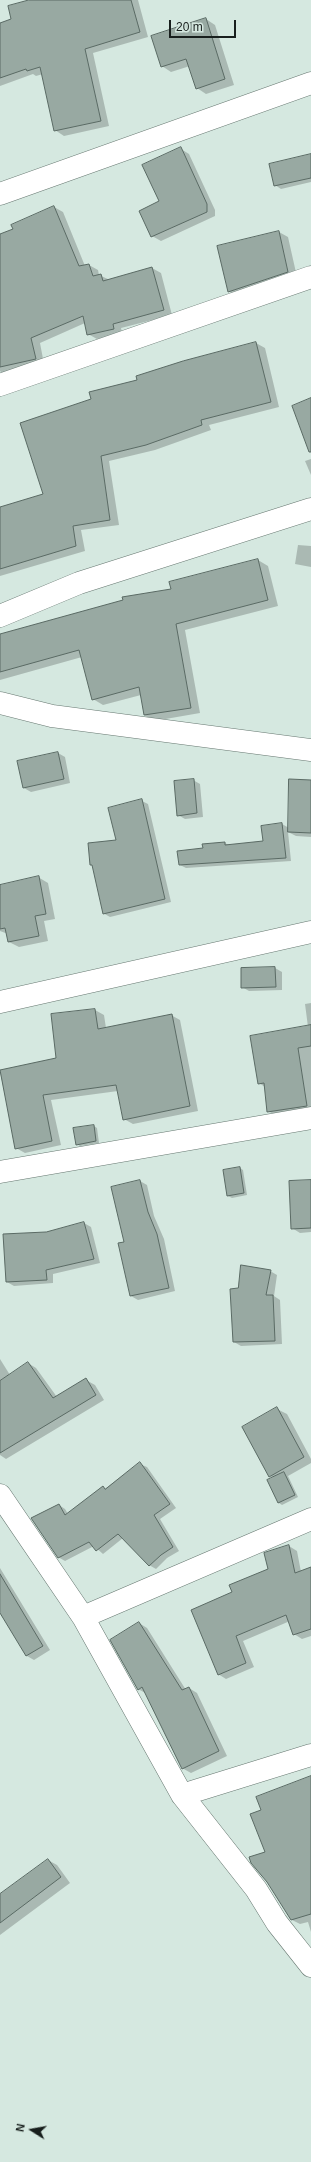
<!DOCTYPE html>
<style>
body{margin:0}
#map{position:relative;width:311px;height:2162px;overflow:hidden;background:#d5e8e0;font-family:Helvetica,sans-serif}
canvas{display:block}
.north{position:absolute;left:12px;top:2110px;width:40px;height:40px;-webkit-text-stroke:3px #d5e8e0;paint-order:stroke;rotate:281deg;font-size:11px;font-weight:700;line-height:16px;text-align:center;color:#181f1d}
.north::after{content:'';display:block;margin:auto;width:14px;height:18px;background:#181f1d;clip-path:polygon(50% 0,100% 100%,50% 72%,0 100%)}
.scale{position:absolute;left:169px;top:20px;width:67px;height:18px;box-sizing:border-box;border:2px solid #181f1d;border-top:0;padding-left:5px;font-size:12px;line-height:14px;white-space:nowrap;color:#181f1d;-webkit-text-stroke:3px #d5e8e0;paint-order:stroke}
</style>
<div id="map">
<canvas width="311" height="2162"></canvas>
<div class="north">N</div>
<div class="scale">20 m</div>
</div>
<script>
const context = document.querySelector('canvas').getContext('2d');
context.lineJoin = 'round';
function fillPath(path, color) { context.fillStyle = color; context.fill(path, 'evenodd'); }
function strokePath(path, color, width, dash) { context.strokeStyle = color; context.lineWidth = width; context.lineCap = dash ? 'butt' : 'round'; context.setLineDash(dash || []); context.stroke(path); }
const shadow = new Path2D(`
 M 33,0 L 138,0 L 148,37 L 93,53 L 109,126 L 64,136 L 55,130 L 43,74 L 36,76 L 33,74 L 0,86 L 0,24 L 13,19 Z
 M 206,19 L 215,25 L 234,85 L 206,94 L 197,88 L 190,66 L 171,72 L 162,66 Z
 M 181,149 L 189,154 L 215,210 L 215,216 L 161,241 L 152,236 L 160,202 Z
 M 311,155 L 311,182 L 281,189 L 275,185 Z
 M 54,207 L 63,212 L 85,266 L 89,265 L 98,270 L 99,275 L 110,280 L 152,268 L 161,273 L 172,315 L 121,328 L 122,333 L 97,339 L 88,334 L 85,323 L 40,343 L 44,364 L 2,373 L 0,371 L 0,235 L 14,230 Z
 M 279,232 L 288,237 L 297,277 L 238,297 L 228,291 Z
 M 256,343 L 265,348 L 279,407 L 209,425 L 211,430 L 155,450 L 109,461 L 119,525 L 81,530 L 85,551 L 0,576 L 0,508 L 44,495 L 92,400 L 138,381 Z
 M 311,459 L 311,475 L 305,461 Z
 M 298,545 L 311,546 L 311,567 L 295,564 Z
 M 258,560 L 268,566 L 278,606 L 185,630 L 200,713 L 154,721 L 144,715 L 141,695 L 103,705 L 93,699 L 82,657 L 0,680 L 0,635 L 172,589 Z
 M 58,753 L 65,757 L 70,783 L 31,792 L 24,788 Z
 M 193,780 L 200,784 L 203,817 L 185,819 L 178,815 Z
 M 311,781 L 311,837 L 296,836 L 288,832 L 291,861 L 186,868 L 180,865 L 204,849 L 225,843 L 230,846 L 264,841 L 282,824 L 289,828 Z
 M 142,801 L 148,804 L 171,902 L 110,917 L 103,913 L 94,866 L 91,865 L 117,841 Z
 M 38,877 L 48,883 L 55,919 L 44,921 L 48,941 L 19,947 L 9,942 L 8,934 L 0,931 L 0,886 Z
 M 275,968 L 282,972 L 282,990 L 249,991 L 242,987 Z
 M 311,1003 L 311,1111 L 277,1116 L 268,1111 L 265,1087 L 259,1083 L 308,1027 L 305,1004 Z
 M 95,1010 L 104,1015 L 106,1028 L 171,1015 L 180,1020 L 198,1111 L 133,1124 L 124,1119 L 118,1091 L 51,1100 L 61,1145 L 25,1153 L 16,1148 L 0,1072 L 58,1059 Z
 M 94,1126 L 97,1128 L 99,1143 L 80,1146 L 77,1144 Z
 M 240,1168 L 243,1170 L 247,1195 L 232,1198 L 228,1196 L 224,1170 Z
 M 140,1181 L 147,1185 L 154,1216 L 164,1239 L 175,1291 L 138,1300 L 131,1296 L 120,1244 L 126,1242 L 112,1188 Z
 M 311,1181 L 311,1232 L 300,1233 L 292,1228 Z
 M 84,1223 L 91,1227 L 100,1263 L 53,1274 L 53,1283 L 14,1286 L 7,1282 L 46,1233 Z
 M 270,1271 L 277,1275 L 274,1296 L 280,1300 L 282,1344 L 241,1346 L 234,1342 L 239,1289 Z
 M 0,1359 L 10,1375 L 28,1363 L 36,1368 L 57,1397 L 86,1380 L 95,1385 L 104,1400 L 6,1459 L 0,1455 Z
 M 277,1409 L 287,1414 L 311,1459 L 311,1463 L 288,1476 L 298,1497 L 282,1505 L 279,1503 L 274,1478 L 270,1476 Z
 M 140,1464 L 147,1467 L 176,1508 L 160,1519 L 179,1551 L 167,1558 L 156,1569 L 149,1565 L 123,1538 L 103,1554 L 94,1546 L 65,1561 L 58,1557 L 59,1505 L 65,1509 L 68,1514 L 103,1487 L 106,1489 Z
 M 289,1546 L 297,1551 L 301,1572 L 311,1568 L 311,1636 L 302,1639 L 294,1634 L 290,1621 L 243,1641 L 254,1667 L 226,1679 L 218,1674 L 234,1593 L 269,1569 L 265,1553 Z
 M 0,1568 L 50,1650 L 34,1660 L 27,1656 L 0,1611 Z
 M 139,1623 L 147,1628 L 186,1690 L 189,1688 L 197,1693 L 227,1756 L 191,1773 L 182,1768 L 147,1694 L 138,1689 Z
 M 311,1780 L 311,1932 L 308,1922 L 300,1924 L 292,1920 L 251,1857 L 266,1852 L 262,1811 Z
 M 48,1860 L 57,1865 L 70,1883 L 0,1935 L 0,1895 Z`);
const building = new Path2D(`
 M 29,0 L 131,0 L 140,32 L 85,49 L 101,121 L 54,131 L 40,67 L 27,71 L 26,69 L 0,78 L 0,23 L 11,19 L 8,6 Z
 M 206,18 L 225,79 L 196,89 L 186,59 L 161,67 L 151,36 Z
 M 181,147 L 207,204 L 207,212 L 151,237 L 139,211 L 159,201 L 142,165 Z
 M 311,154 L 311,178 L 274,186 L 269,164 Z
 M 54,206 L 79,266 L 89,264 L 93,276 L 101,274 L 103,281 L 152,267 L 164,310 L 113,324 L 114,329 L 87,335 L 83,316 L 31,338 L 36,359 L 0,367 L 0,234 L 13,229 L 11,225 Z
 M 279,231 L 288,272 L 228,292 L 217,246 Z
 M 256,342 L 271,402 L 201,420 L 202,425 L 146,445 L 101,456 L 110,520 L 73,526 L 76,546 L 0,569 L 0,507 L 43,494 L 20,423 L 91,399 L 89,392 L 137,380 L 136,376 L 183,361 Z
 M 311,398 L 311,452 L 309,452 L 292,406 Z
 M 258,559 L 268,600 L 176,624 L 191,708 L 144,715 L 139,687 L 92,700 L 79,650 L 0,672 L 0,634 L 123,600 L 122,597 L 171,589 L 169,582 Z
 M 58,752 L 64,779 L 23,788 L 17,761 Z
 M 194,779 L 197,813 L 177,816 L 174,781 Z
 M 289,779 L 311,780 L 311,833 L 288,832 Z
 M 142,799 L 165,899 L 103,914 L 92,865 L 90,865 L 88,843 L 116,840 L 108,808 Z
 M 282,823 L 286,858 L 179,865 L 177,851 L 203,848 L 202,844 L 225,842 L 225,845 L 263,841 L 261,826 Z
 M 39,876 L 46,914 L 35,916 L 39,936 L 8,942 L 5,928 L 0,929 L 0,885 Z
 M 275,967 L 276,987 L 241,988 L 241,968 Z
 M 95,1009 L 98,1029 L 172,1014 L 190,1106 L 123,1120 L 116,1085 L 43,1095 L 52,1141 L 15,1149 L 0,1070 L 56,1058 L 51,1014 Z
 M 311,1025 L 311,1046 L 298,1048 L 307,1106 L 267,1112 L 264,1083 L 258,1084 L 250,1036 Z
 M 94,1125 L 96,1141 L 76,1145 L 73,1128 Z
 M 240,1167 L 244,1193 L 227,1196 L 223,1170 Z
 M 140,1180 L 148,1212 L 157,1234 L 169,1288 L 130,1296 L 118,1243 L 124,1242 L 111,1187 Z
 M 311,1180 L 311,1228 L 291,1229 L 289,1181 Z
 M 84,1222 L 94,1259 L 46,1270 L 47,1280 L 6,1282 L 3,1234 L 46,1232 Z
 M 241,1265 L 271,1270 L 266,1295 L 273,1295 L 275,1341 L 233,1342 L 230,1289 L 238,1288 Z
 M 28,1362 L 53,1398 L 86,1378 L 96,1395 L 0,1453 L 0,1381 Z
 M 277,1407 L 304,1457 L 269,1477 L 242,1427 Z
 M 140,1462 L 170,1504 L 154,1515 L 173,1547 L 161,1555 L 149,1566 L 118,1534 L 96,1551 L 89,1542 L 58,1558 L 31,1518 L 59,1504 L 65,1515 L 103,1486 L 105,1489 Z
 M 284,1472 L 295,1495 L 278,1503 L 267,1480 Z
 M 289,1545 L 295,1573 L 311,1567 L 311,1629 L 293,1635 L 286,1615 L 236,1636 L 246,1663 L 218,1675 L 191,1610 L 232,1592 L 229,1585 L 268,1569 L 264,1553 Z
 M 0,1574 L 43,1646 L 26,1656 L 0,1613 Z
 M 139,1622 L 182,1690 L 189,1687 L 219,1751 L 182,1769 L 142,1687 L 138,1690 L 110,1640 Z
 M 311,1776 L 311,1914 L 291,1920 L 267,1882 L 251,1863 L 249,1857 L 265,1852 L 250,1814 L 261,1810 L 256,1797 Z
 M 48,1859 L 61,1877 L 0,1923 L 0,1894 Z`);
const minor = new Path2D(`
 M 0,194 L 311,83
 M 0,385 L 311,277
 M 0,616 L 79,583 L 311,509
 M 0,703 L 52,716 L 311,750
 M 0,1002 L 311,932
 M 0,1172 L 311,1118
 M 0,1495 L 83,1617 L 182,1795 L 256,1889 L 277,1923 L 311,1966
 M 83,1617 L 311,1519
 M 182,1795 L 311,1755`);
fillPath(shadow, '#0003');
fillPath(building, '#98a9a2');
strokePath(building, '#5a6a64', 1);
strokePath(minor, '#667770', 23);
strokePath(minor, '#fff', 22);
</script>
